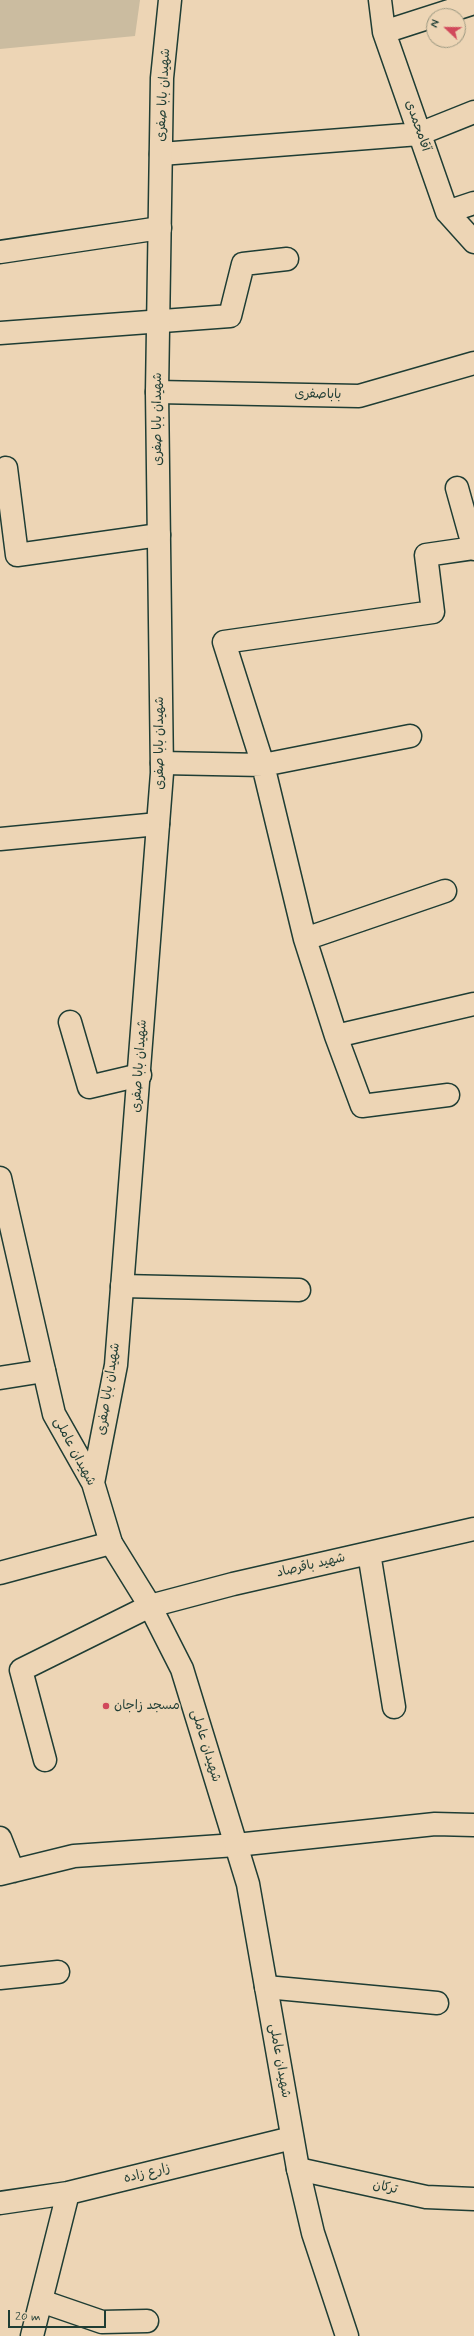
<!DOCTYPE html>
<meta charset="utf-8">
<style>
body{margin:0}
#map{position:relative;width:474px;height:2336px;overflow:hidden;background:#edd5b5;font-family:Mynerve,sans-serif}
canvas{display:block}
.north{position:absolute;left:426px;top:8px;width:40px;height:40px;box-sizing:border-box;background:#edd5b5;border:1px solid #9b9881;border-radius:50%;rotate:292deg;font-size:11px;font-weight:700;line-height:16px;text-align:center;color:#1f3d34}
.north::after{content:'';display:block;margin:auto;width:14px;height:18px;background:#d1495b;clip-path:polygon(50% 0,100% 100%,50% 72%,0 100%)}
.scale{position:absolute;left:8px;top:2310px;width:98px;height:18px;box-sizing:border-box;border:2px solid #1f3d34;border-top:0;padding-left:5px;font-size:12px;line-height:14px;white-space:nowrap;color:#1f3d34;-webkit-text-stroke:3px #edd5b5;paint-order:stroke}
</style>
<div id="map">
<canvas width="474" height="2336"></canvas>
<div class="north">N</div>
<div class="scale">20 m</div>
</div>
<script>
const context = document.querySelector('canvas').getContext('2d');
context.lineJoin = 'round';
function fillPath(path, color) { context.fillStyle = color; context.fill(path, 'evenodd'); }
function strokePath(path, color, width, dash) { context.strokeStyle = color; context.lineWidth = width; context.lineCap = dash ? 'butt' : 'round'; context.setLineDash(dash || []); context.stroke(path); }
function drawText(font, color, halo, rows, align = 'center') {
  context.font = font + ' Mynerve,"Playpen Sans Arabic",sans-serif'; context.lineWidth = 3; context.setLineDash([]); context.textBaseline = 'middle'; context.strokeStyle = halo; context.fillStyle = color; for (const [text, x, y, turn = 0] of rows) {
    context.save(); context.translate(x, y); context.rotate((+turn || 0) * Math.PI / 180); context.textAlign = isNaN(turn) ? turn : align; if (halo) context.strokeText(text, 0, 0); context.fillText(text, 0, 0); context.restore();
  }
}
const green = new Path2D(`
 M 0,0 L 140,0 L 135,36 L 0,49 Z`);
const minor = new Path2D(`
 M 380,0 L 384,32 L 447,212 L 474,242
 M 384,32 L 474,3
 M 161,154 L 419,134 L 474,112
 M 447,212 L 474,203
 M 0,252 L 160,228
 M 0,333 L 230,316 L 243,264 L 287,259
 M 157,392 L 359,396 L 474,363
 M 6,468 L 17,555 L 159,535
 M 457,488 L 474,549
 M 474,548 L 426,555 L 433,612 L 224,642 L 263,765 L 305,939 L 336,1036 L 474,1004
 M 162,763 L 263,765 L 410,736
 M 0,839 L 158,824
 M 305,939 L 445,891
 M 70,1022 L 89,1087 L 140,1075
 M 336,1036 L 362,1106 L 448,1095
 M 122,1286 L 299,1290
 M 0,1378 L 44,1371
 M 369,1553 L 394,1707
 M 0,1573 L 111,1543
 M 45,1760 L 21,1670 L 150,1606 L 233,1584 L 474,1529
 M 0,1838 L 13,1871
 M 0,1874 L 74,1856 L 236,1845 L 435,1824 L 474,1825
 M 0,1978 L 58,1972
 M 266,1987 L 437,2003
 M 298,2169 L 426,2197 L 474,2199
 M 0,2203 L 68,2193 L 292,2138
 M 41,2301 L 102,2322 L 147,2321
 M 32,2336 L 68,2193`);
const tertiary = new Path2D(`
 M 0,1178 L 54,1414 L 93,1483 L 111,1543 L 150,1606 L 182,1669 L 248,1884 L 298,2169 L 313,2233 L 347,2336
 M 93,1483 L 116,1365 L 162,773 L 157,392 L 162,78 L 170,0`);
const markers = [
 [106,1706,4,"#d1495b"]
];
const streetNames = [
 ["شهیدان بابا صفری",164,95,-87],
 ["آقامحمدی",417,126,71],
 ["باباصفری",318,395,1],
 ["شهیدان بابا صفری",158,419,-90],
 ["شهیدان بابا صفری",160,743,-90],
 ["شهیدان بابا صفری",140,1066,-86],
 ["شهیدان بابا صفری",109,1389,-81],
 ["شهیدان عاملی",74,1452,62],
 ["شهید باقرصاد",311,1566,-13],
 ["شهیدان عاملی",205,1746,73],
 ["شهیدان عاملی",279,2061,80],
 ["زارع زاده",147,2174,-14],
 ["ترکان",385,2188,12]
];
const poiNames = [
 ["مسجد زاجان",114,1706]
];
fillPath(green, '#cbbca0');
strokePath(minor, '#1f3d34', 25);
strokePath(tertiary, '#1f3d34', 25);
strokePath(minor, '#edd5b5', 22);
strokePath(tertiary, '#edd5b5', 22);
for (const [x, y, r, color] of markers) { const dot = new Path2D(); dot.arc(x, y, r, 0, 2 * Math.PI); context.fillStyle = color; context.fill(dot); strokePath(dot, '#edd5b5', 1.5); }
drawText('13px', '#1f3d34', '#edd5b5', streetNames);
drawText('13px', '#1f3d34', '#edd5b5', poiNames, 'left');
</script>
